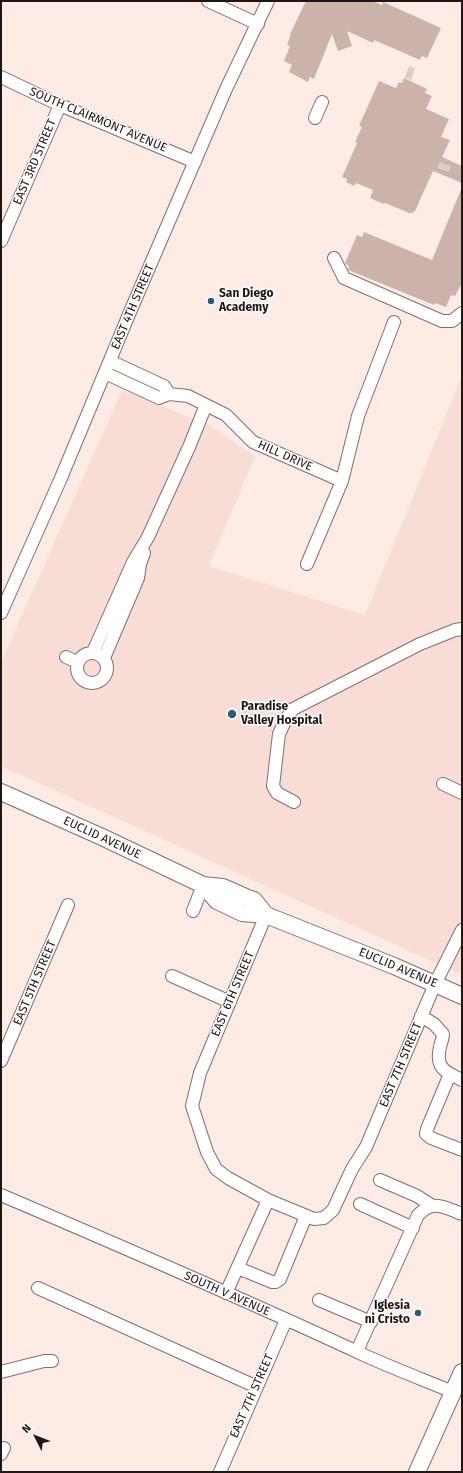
<!DOCTYPE html>
<style>
body{margin:0}
#map{position:relative;width:463px;height:1473px;overflow:hidden;background:#ffebe5;font-family:"Fira Sans",sans-serif}
canvas{display:block}
.frame{position:absolute;inset:0;border:2px solid #1e1613;pointer-events:none}
.north{position:absolute;left:16px;top:1417px;width:40px;height:40px;-webkit-text-stroke:3px #fff;paint-order:stroke;rotate:312deg;font-size:11px;font-weight:700;line-height:16px;text-align:center;color:#1e1613}
.north::after{content:'';display:block;margin:auto;width:14px;height:18px;background:#1e1613;clip-path:polygon(50% 0,100% 100%,50% 72%,0 100%)}
</style>
<div id="map">
<canvas width="463" height="1473"></canvas>
<div class="frame"></div>
<div class="north">N</div>
</div>
<script>
const context = document.querySelector('canvas').getContext('2d');
context.lineJoin = 'round';
function fillPath(path, color) { context.fillStyle = color; context.fill(path, 'evenodd'); }
function strokePath(path, color, width, dash) { context.strokeStyle = color; context.lineWidth = width; context.lineCap = dash ? 'butt' : 'round'; context.setLineDash(dash || []); context.stroke(path); }
function drawText(font, color, halo, rows, align = 'center') {
  context.font = font + ' "Fira Sans",sans-serif'; context.lineWidth = 3; context.setLineDash([]); context.textBaseline = 'middle'; context.strokeStyle = halo; context.fillStyle = color; for (const [text, x, y, turn = 0] of rows) {
    context.save(); context.translate(x, y); context.rotate((+turn || 0) * Math.PI / 180); context.textAlign = isNaN(turn) ? turn : align; if (halo) context.strokeText(text, 0, 0); context.fillText(text, 0, 0); context.restore();
  }
}
const built = new Path2D(`
 M 462,375 L 462,975 L 1,766 L 1,662 L 122,390 L 209,425 L 255,456 L 209,566 L 365,615 Z`);
const building = new Path2D(`
 M 306,1 L 372,1 L 382,5 L 383,2 L 441,28 L 427,58 L 422,56 L 420,60 L 374,40 L 373,43 L 347,31 L 352,46 L 338,51 L 332,34 L 314,79 L 310,77 L 308,82 L 289,72 L 292,65 L 284,61 L 290,46 L 287,45 L 291,34 L 290,34 Z
 M 404,78 L 427,89 L 425,93 L 432,96 L 426,109 L 449,119 L 441,137 L 450,140 L 442,157 L 462,166 L 462,183 L 433,171 L 415,211 L 412,213 L 409,213 L 385,203 L 384,204 L 370,198 L 373,190 L 356,183 L 354,186 L 346,182 L 347,179 L 342,177 L 357,143 L 355,142 L 362,127 L 359,126 L 379,81 L 396,88 L 399,82 L 402,83 Z
 M 462,187 L 462,283 L 455,296 L 451,295 L 446,307 L 435,303 L 434,305 L 348,270 L 349,266 L 345,263 L 357,235 L 362,237 L 364,232 L 432,260 Z`);
const minorTunnel = new Path2D(`
 M 407,72 L 413,74
 M 443,170 L 445,164`);
const minor = new Path2D(`
 M 208,1 L 258,24
 M 1,77 L 60,105 L 195,162
 M 315,118 L 322,102
 M 1,241 L 60,105
 M 334,258 L 344,278 L 442,321 L 452,321 L 462,313
 M 110,361 L 164,386 L 169,394
 M 105,373 L 159,398 L 169,394 L 188,396 L 226,415 L 253,442 L 342,481
 M 307,564 L 342,481 L 358,416 L 394,322
 M 1,613 L 61,478 L 130,312 L 226,89 L 268,1
 M 93,652 L 133,562 L 148,537 L 189,447 L 206,405
 M77 668a15 15 0 1 1 30 0a15 15 0 1 1-30 0Z
 M 66,657 L 77,662
 M 104,658 L 138,578 L 140,564 L 144,553
 M 443,784 L 462,793
 M 294,802 L 277,793 L 273,786 L 279,734 L 286,719 L 293,709 L 420,644 L 455,630 L 462,629
 M 193,911 L 203,885
 M 172,976 L 230,1002
 M 421,1016 L 434,1024 L 443,1034 C 443,1039 441,1042 440,1047 C 435,1068 445,1072 462,1080
 M 1,1061 L 68,905
 M 450,1074 L 427,1129 L 426,1134 L 431,1138 L 462,1150
 M 380,1180 L 417,1196 L 431,1205
 M 1,1195 C 123,1247 246,1300 366,1356 C 395,1369 424,1380 453,1392
 M 268,1200 L 314,1219 L 324,1218 L 333,1210 L 352,1169 L 366,1147 L 435,984 L 462,930
 M 360,1204 L 413,1228
 M 238,1268 L 272,1282 L 276,1282 L 280,1279 L 306,1216
 M 38,1288 L 257,1387
 M 226,1293 L 268,1200 L 228,1178 L 216,1169 L 207,1152 L 192,1106 L 200,1073 L 266,915
 M 319,1300 L 371,1322
 M 357,1351 L 418,1215 C 433,1199 444,1207 462,1214
 M 1,1372 L 44,1361 L 52,1361
 M 1,1454 L 4,1448
 M 220,1472 L 286,1320`);
const major = new Path2D(`
 M 1,792 L 102,837 L 203,885 L 223,887 L 248,898 L 254,900 L 266,915
 M 203,885 L 217,901 L 242,913 L 266,915 L 394,966 L 462,996
 M 417,1472 L 462,1372`);
const markers = [
 [211,301,4,"#2b5d7a"],
 [232,714,5,"#2b5d7a"],
 [418,1313,4,"#2b5d7a"]
];
const streetNames = [
 ["SOUTH CLAIRMONT AVENUE",98,120,23],
 ["EAST 3RD STREET",35,162,-67],
 ["EAST 4TH STREET",133,307,-67],
 ["HILL DRIVE",285,456,24],
 ["EUCLID AVENUE",102,838,25],
 ["EUCLID AVENUE",398,968,23],
 ["EAST 5TH STREET",35,983,-67],
 ["EAST 6TH STREET",233,994,-67],
 ["EAST 7TH STREET",401,1065,-67],
 ["SOUTH V AVENUE",227,1294,24],
 ["EAST 7TH STREET",252,1396,-66]
];
const poiNames = [
 ["San Diego",219,294],
 ["Academy",219,308],
 ["Paradise",241,707],
 ["Valley Hospital",241,721],
 ["Iglesia",410,1306,"right"],
 ["ni Cristo",410,1320,"right"]
];
fillPath(built, '#f7ddd5');
fillPath(building, '#cbb3ac');
strokePath(minorTunnel, '#ddcbc6', 12, [12, 6]);
strokePath(minor, '#836e67', 14);
strokePath(major, '#836e67', 18);
strokePath(minor, '#fff', 12);
strokePath(major, '#fff', 16);
for (const [x, y, r, color] of markers) { const dot = new Path2D(); dot.arc(x, y, r, 0, 2 * Math.PI); context.fillStyle = color; context.fill(dot); strokePath(dot, '#fff', 1.5); }
drawText('12px', '#1e1613', '#fff', streetNames);
drawText('bold 12px', '#1e1613', '#fff', poiNames, 'left');
</script>
